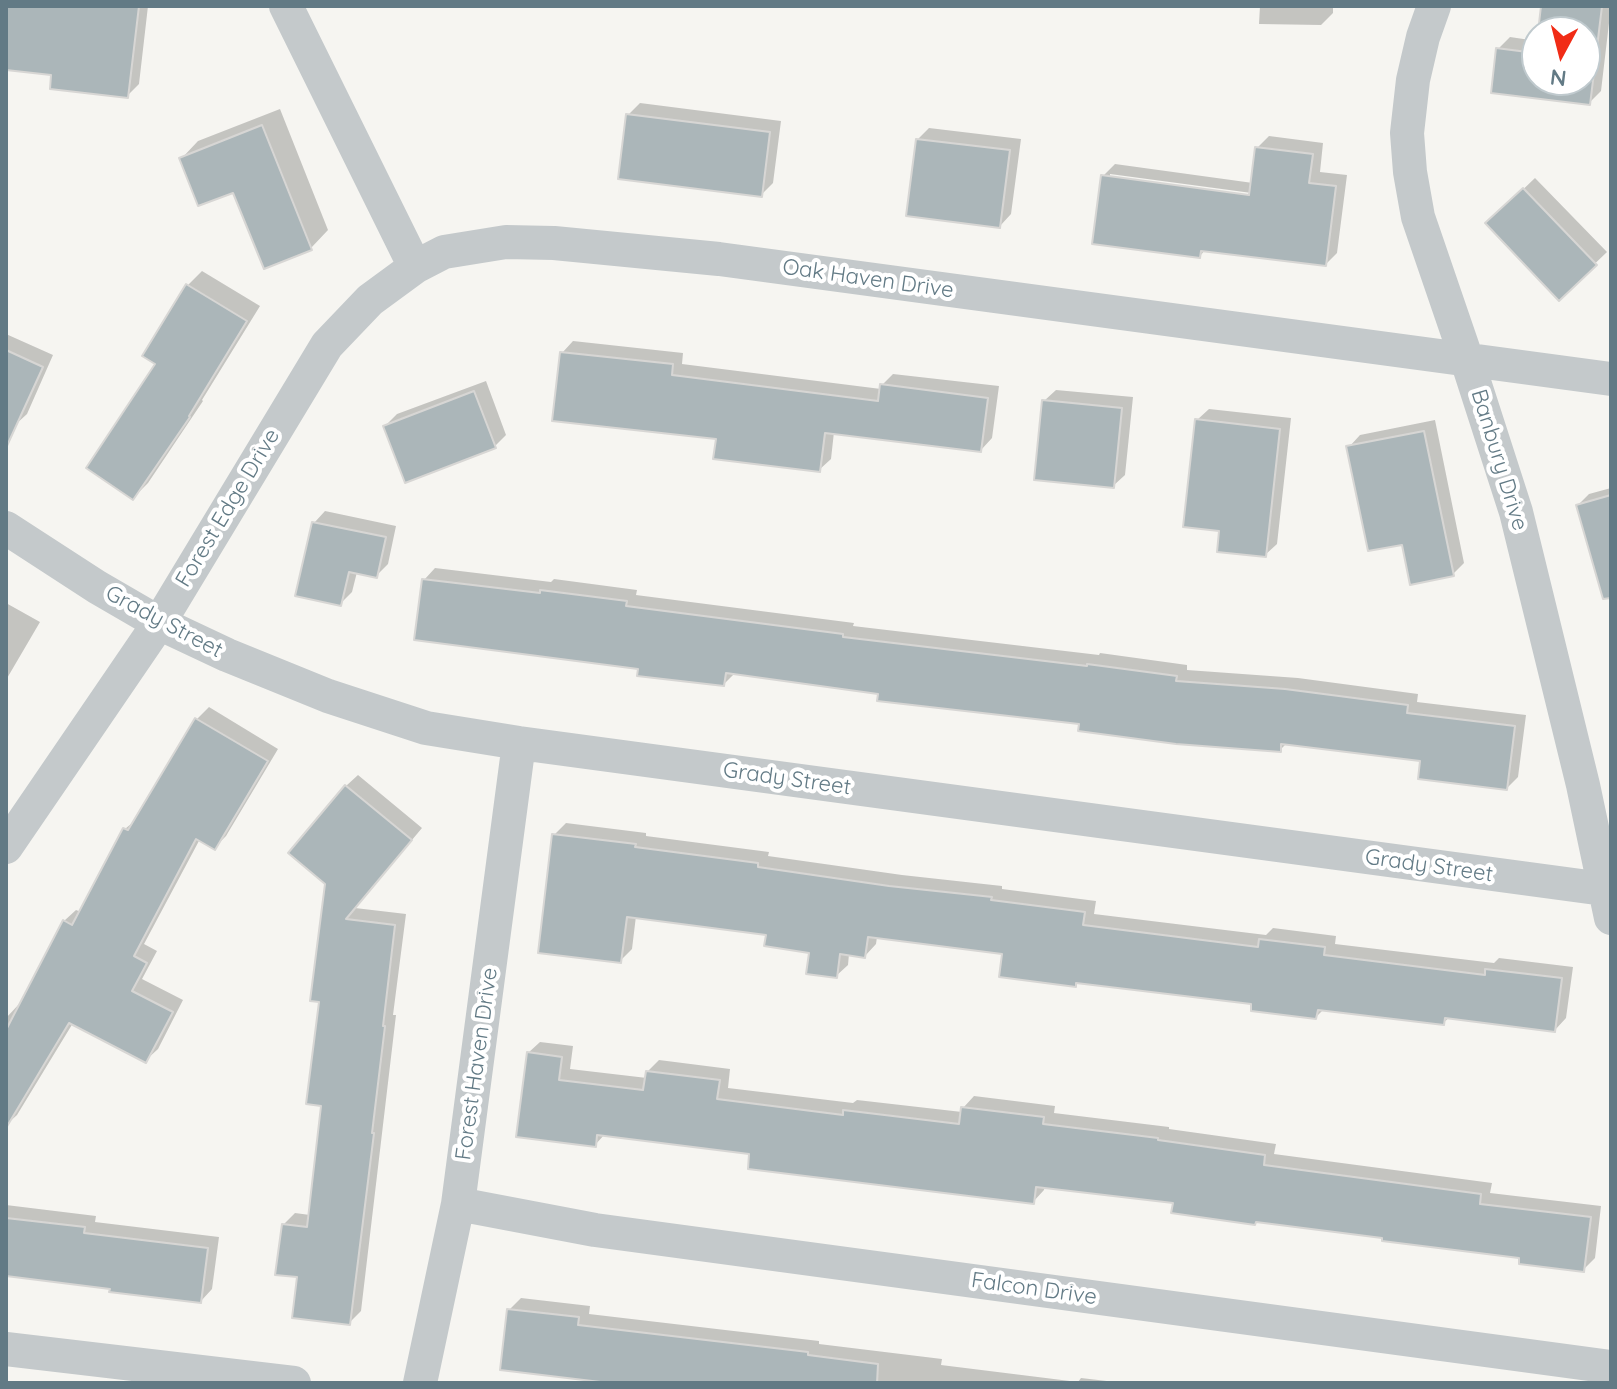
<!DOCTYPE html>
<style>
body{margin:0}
#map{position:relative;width:1617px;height:1389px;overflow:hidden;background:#f6f5f1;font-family:Quicksand,sans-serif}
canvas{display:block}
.frame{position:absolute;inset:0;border:8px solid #627a85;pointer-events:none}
.north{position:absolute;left:1521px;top:16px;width:80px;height:80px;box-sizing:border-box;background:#fff;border:2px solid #c0cace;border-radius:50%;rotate:187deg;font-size:22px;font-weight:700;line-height:32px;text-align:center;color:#627a85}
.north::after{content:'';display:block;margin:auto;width:28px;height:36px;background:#f12c16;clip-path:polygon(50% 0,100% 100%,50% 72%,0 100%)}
</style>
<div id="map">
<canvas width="1617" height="1389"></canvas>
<div class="frame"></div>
<div class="north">N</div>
</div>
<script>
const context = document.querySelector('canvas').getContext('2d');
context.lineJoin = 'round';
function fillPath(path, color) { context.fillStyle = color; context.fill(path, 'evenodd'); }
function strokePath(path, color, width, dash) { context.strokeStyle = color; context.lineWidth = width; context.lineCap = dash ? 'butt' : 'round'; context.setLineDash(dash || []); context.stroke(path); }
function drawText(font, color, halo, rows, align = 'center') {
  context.font = font + ' Quicksand,sans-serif'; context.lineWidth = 8; context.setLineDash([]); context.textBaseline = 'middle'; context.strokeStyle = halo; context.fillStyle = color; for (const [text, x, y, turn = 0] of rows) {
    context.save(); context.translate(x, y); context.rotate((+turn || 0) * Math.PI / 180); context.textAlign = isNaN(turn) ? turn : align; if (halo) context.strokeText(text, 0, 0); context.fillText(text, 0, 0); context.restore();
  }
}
const shadow = new Path2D(`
 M 6,6 L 148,6 L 139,84 L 127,96 L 54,74 L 6,68 Z
 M 1260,6 L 1333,6 L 1333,13 L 1321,25 L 1259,24 Z
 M 1543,6 L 1611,6 L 1601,91 L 1589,103 L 1493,91 L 1498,49 L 1510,37 L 1537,41 L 1537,80 L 1585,80 L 1585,32 L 1540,32 Z
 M 640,103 L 781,121 L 773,183 L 761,195 L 628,115 Z
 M 280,109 L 328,230 L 311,248 L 234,190 L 181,159 L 198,141 Z
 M 929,128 L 1021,139 L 1011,214 L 1000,226 L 917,140 Z
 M 1269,136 L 1323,143 L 1320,172 L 1347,175 L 1337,253 L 1326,264 L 1206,249 L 1200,256 L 1103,176 L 1115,164 L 1253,183 L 1257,148 ZM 1110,174 L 1259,194 L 1259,198 L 1110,178 Z
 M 1535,178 L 1607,252 L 1559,298 L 1488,223 Z
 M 202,271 L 260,306 L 202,400 L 203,401 L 148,483 L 133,498 L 158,364 L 187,286 Z
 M 6,334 L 53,355 L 27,414 L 15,425 L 6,421 Z
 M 573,341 L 683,353 L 682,364 L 881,389 L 882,385 L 893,374 L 999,386 L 992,438 L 981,450 L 834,432 L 831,459 L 819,470 L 718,437 L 562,353 Z
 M 486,381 L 506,435 L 495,446 L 385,426 L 397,414 Z
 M 1056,390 L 1133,397 L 1125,475 L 1113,486 L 1044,401 Z
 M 1209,409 L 1291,418 L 1277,544 L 1265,555 L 1222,530 L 1197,420 Z
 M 1435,420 L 1464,563 L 1453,574 L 1403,542 L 1349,447 L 1360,435 Z
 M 1611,488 L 1611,564 L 1578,505 L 1589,494 Z
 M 325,511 L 396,526 L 388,564 L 376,576 L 357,572 L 352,592 L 341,603 L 314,523 Z
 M 435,568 L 551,582 L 554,579 L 637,590 L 636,595 L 854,623 L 853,626 L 1099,655 L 1100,653 L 1187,665 L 1187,670 L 1298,678 L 1418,694 L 1417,702 L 1526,715 L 1518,777 L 1507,788 L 1422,759 L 1288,742 L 1280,750 L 736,672 L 724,684 L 640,667 L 424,580 Z
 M 6,603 L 40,622 L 6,680 Z
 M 209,707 L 278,749 L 226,836 L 215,847 L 200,839 L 144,944 L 157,951 L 142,979 L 183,1000 L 158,1049 L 146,1060 L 73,1023 L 17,1115 L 6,1125 L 6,1018 L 21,1002 L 22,1003 L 64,921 L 76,910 L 81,912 L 125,829 L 138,818 L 197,719 Z
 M 358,775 L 422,828 L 355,908 L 406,914 L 393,1015 L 396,1015 L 361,1311 L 349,1323 L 299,1276 L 283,1225 L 295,1213 L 310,1215 L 324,1104 L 346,786 Z
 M 566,823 L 646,833 L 646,836 L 769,852 L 768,856 L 902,875 L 1002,886 L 1002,889 L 1096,901 L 1094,914 L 1266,935 L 1273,928 L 1336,936 L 1335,944 L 1494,963 L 1499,958 L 1573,967 L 1566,1018 L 1555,1030 L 1450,1017 L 1443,1023 L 1324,1009 L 1316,1017 L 1254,1002 L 1079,981 L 1075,985 L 1004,952 L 877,937 L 876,944 L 865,956 L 849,954 L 848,965 L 836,976 L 811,951 L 768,933 L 636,916 L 632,949 L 620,961 L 554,835 Z
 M 540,1042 L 573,1046 L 570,1069 L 647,1078 L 647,1072 L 659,1060 L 730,1069 L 728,1088 L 853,1103 L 857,1100 L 962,1112 L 963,1108 L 974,1096 L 1055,1106 L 1054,1113 L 1169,1127 L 1169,1129 L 1276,1144 L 1274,1154 L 1492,1183 L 1490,1193 L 1601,1206 L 1595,1258 L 1583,1270 L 1522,1256 L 1175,1202 L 1045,1186 L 1044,1190 L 1033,1202 L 752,1152 L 605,1134 L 595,1145 L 528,1053 Z
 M 6,1205 L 96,1216 L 95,1222 L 219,1237 L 212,1289 L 201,1301 L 112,1287 L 6,1274 Z
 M 521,1298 L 590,1306 L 589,1314 L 819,1341 L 819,1344 L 942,1359 L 941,1365 L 1078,1382 L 1081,1378 L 1124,1383 L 610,1383 L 509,1310 Z`);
const building = new Path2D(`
 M 6,6 L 139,6 L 128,98 L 50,89 L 51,75 L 6,70 Z
 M 1541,6 L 1602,6 L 1590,105 L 1491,93 L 1496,48 L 1535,53 L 1537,38 L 1537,80 L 1585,80 L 1585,32 L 1538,32 Z
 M 626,114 L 770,132 L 762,197 L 618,179 Z
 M 262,125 L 312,250 L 264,269 L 233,193 L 198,206 L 179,158 Z
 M 916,139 L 1010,150 L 1000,228 L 906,216 Z
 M 1255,147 L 1313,154 L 1309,183 L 1336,186 L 1326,266 L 1201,251 L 1200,258 L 1092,244 L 1101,175 L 1249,195 Z
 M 1523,188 L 1597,265 L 1559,301 L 1485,223 Z
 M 186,284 L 247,321 L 189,416 L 190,417 L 133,500 L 86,468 L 155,364 L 142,356 Z
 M 6,350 L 43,367 L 6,448 Z
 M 560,352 L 673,364 L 672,375 L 878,401 L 880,384 L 988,398 L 981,452 L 825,433 L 820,472 L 713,459 L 716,439 L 552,421 Z
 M 474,391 L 496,448 L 405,483 L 383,426 Z
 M 1042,400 L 1122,408 L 1114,488 L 1034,480 Z
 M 1195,419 L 1280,429 L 1266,557 L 1217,552 L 1219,531 L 1183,527 Z
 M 1424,431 L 1454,576 L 1410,585 L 1402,545 L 1368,551 L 1346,446 Z
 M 1611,495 L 1611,598 L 1603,599 L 1576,505 Z
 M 312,522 L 386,537 L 377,578 L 349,572 L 341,606 L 295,596 Z
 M 422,579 L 540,593 L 540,590 L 627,601 L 626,606 L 843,634 L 843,637 L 1087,666 L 1087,664 L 1177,676 L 1176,681 L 1285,689 L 1408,705 L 1407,713 L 1515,726 L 1507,790 L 1418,779 L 1420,761 L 1281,744 L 1281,752 L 1176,744 L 1078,731 L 1079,724 L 877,701 L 878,694 L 726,673 L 724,686 L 637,676 L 638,669 L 414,640 Z
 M 195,718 L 268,761 L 215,850 L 196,839 L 134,956 L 147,963 L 132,991 L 173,1012 L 146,1063 L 69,1023 L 6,1128 L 6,1030 L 63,920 L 72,925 L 123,828 L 128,830 Z
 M 345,785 L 412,840 L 346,919 L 395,925 L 383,1026 L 385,1026 L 372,1133 L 374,1133 L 350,1325 L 292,1318 L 297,1277 L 275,1275 L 282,1224 L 307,1227 L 321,1106 L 306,1104 L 319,1002 L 310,1001 L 325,884 L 288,853 Z
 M 552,834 L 636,844 L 635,847 L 758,863 L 758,867 L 889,886 L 992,897 L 991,900 L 1085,912 L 1083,925 L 1258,947 L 1259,939 L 1325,947 L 1324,955 L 1485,975 L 1485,969 L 1562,978 L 1555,1032 L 1445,1018 L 1444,1025 L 1318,1010 L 1316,1019 L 1251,1011 L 1251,1004 L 1076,983 L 1076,987 L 999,977 L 1002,954 L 868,937 L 865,958 L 840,954 L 837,978 L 806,974 L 809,953 L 764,946 L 766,935 L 627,917 L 621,963 L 538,953 Z
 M 527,1052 L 562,1057 L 559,1080 L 643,1090 L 646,1071 L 720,1080 L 717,1099 L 843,1115 L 843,1110 L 959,1124 L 961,1107 L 1044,1117 L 1043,1124 L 1158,1138 L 1158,1140 L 1265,1155 L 1264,1165 L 1481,1194 L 1480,1204 L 1591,1217 L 1584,1272 L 1519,1264 L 1519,1258 L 1382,1241 L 1382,1238 L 1256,1222 L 1255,1225 L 1171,1213 L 1173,1203 L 1036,1187 L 1034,1204 L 748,1169 L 749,1154 L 597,1135 L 596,1147 L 516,1137 Z
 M 6,1218 L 85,1227 L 84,1233 L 208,1248 L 201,1303 L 109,1292 L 110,1289 L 6,1276 Z
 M 507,1309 L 579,1317 L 578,1325 L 808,1352 L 808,1355 L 878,1364 L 877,1383 L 609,1383 L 500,1370 Z`);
const minor = new Path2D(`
 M 286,6 L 415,267
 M 1434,6 L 1423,37 L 1413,80 L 1407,133 L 1410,172 L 1418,217 L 1467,360 L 1516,512 L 1583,785 L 1611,918
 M 6,528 L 97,587 L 159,623 L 227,655 L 328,696 L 426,728 L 519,743 L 1611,890
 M 6,847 L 159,623 L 327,345 L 370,300 L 415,267 L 444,252 L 506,242 L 554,243 L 719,259 L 1611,379
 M 458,1204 L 595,1230 L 1611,1367
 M 6,1349 L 294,1383
 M 420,1383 L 458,1204 L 519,743`);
const streetNames = [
 ["Oak Haven Drive",868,279,8],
 ["Banbury Drive",1499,460,73],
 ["Forest Edge Drive",228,508,-59],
 ["Grady Street",164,622,28],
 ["Grady Street",787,779,8],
 ["Grady Street",1429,866,8],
 ["Forest Haven Drive",477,1064,-82],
 ["Falcon Drive",1034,1289,8]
];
fillPath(shadow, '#0003');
fillPath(building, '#abb6b9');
strokePath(building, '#d7d6d4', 2);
strokePath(minor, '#c4c9cb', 34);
drawText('22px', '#627a85', '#fff', streetNames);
</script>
